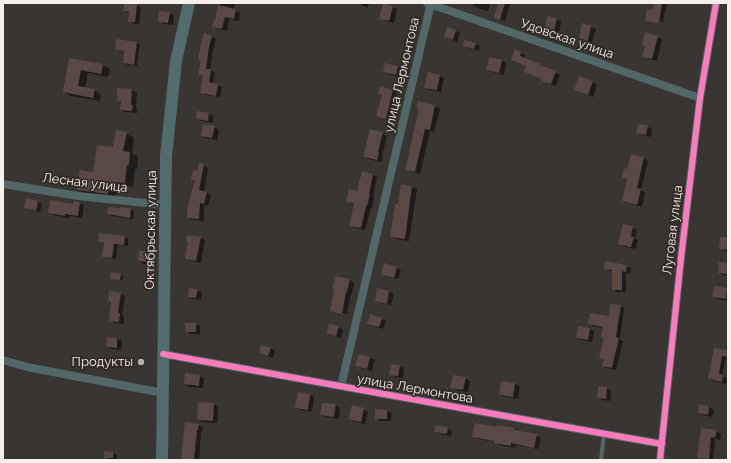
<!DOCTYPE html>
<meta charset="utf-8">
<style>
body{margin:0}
#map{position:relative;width:731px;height:463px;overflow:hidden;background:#383532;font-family:Raleway,sans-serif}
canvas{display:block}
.frame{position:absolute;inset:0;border:4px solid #f5f0ec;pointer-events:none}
</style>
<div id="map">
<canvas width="731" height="463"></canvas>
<div class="frame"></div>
</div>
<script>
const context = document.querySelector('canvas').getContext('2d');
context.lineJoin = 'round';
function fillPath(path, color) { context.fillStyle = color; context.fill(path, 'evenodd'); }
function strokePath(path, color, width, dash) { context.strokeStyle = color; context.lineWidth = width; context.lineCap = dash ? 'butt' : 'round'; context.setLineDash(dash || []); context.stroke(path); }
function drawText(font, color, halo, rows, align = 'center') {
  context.font = font + ' Raleway,sans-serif'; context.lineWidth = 3.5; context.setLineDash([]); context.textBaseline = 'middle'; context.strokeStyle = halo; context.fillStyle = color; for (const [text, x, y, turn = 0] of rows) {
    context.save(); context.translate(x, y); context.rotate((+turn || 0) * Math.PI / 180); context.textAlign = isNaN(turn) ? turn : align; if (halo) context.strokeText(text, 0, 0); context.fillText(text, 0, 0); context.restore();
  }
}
const shadow = new Path2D(`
 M 220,3 L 235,3 L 234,10 L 240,13 L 239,21 L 229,19 L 227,31 L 218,29 L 213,26 Z
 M 358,3 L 370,3 L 367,8 Z
 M 474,3 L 487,3 L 490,4 L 488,11 L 478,8 L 473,5 Z
 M 499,3 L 510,4 L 505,21 L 500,20 Z
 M 655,3 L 663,3 L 667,5 L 666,10 L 665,10 L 663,22 L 649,20 L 649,22 L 646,20 L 653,11 Z
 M 125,4 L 137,5 L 141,8 L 139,24 L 134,24 L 129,21 L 130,14 L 124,11 Z
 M 392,7 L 397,9 L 394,23 L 385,21 L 380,18 Z
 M 169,13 L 174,16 L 173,25 L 163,24 L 159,21 Z
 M 557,19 L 561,22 L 559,33 L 550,31 L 546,29 Z
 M 534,22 L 538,25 L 536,30 L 528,28 L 523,25 Z
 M 583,25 L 591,27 L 596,29 L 592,42 L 584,40 L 580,38 Z
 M 455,30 L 460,33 L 457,42 L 450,39 L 445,37 Z
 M 646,34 L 658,37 L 662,39 L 657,61 L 648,59 L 644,57 L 646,45 L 643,44 Z
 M 204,35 L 212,37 L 216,39 L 213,50 L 210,70 L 215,73 L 213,84 L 218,85 L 222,87 L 220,97 L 205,95 L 201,92 L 204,77 L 199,75 L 202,61 L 199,59 Z
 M 465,41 L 476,44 L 480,46 L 479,51 L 468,48 L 464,45 Z
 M 136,43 L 140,44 L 137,66 L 127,65 L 124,63 L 125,52 L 119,51 L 116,49 Z
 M 516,51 L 525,55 L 524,59 L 540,65 L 545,68 L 560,75 L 556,86 L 547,83 L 543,79 L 529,74 L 525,72 L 527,66 Z
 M 70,59 L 103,65 L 110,69 L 108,77 L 88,73 L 85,89 L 94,90 L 101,94 L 100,101 L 71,96 L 64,92 Z
 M 502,60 L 506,63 L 504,75 L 492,72 L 487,70 Z
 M 398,67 L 402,69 L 401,77 L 388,74 L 384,72 Z
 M 440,76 L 444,78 L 441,92 L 430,90 L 425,87 Z
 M 580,77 L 593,82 L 597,85 L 593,97 L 580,92 Z
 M 118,89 L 132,90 L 137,93 L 136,108 L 137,108 L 137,113 L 125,112 L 121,110 L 121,102 L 118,100 Z
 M 393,91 L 397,93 L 390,121 L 382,118 L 377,116 L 383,95 Z
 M 419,102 L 435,106 L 440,109 L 434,132 L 430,131 L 420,174 L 411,172 L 406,169 L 420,108 Z
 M 209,114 L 213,116 L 213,123 L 201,121 L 197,119 Z
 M 647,126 L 652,129 L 651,137 L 642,135 L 637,133 Z
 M 214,127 L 219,130 L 217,140 L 206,138 L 202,136 Z
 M 126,133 L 134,138 L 132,154 L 138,157 L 137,169 L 135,169 L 133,187 L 117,185 L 116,197 L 86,194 L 78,190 Z
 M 382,133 L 387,136 L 382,156 L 383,156 L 382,162 L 368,159 L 364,157 Z
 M 644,158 L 648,161 L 641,190 L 645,193 L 642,207 L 627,203 L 623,201 L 628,181 L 623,178 L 628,170 Z
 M 203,165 L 208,168 L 204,192 L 211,195 L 208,206 L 204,205 L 204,221 L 193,220 L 188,218 L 195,181 L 192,179 Z
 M 362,172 L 373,175 L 377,177 L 373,197 L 374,197 L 372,208 L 371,208 L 365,230 L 355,228 L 350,225 L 355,204 L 347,201 L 357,192 Z
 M 402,185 L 412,187 L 417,189 L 409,241 L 395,239 L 391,236 L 399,205 Z
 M 38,202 L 42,204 L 40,212 L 29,210 L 25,207 Z
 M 79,203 L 84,205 L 82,218 L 70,216 L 69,218 L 53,215 L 49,212 L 74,206 Z
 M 130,209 L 134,211 L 133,219 L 112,216 L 108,214 Z
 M 632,227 L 637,230 L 635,239 L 638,240 L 636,249 L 623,246 L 619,243 Z
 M 125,237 L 128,239 L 128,246 L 118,245 L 116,259 L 107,258 L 103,256 L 105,244 L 99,242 Z
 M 201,238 L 205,240 L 201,263 L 191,261 L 186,259 Z
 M 728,238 L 728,252 L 725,251 L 720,249 Z
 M 150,252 L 154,255 L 153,264 L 143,264 L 139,261 Z
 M 728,264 L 728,276 L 723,275 L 719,273 Z
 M 626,266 L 631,268 L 630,274 L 626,273 L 626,292 L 617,292 L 613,289 L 613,271 L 610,271 L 605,268 Z
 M 396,268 L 401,270 L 398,279 L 386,277 L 382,274 Z
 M 121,275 L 123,276 L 122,280 L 113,279 Z
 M 336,277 L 350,280 L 354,283 L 352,294 L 351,294 L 347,314 L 334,311 L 334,313 L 331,311 Z
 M 715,287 L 728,290 L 728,301 L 718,299 L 713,296 Z
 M 197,290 L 202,293 L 201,300 L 193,299 L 189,297 Z
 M 378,290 L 389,292 L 394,294 L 391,305 L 380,303 L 376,300 Z
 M 120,294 L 125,296 L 122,316 L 124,317 L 124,324 L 115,323 L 110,320 L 112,302 L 109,300 Z
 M 620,306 L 624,308 L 620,339 L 623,341 L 616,370 L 607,368 L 603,366 L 604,359 L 600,357 L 605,338 L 604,328 L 593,326 L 589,324 L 610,317 Z
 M 381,319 L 386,321 L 383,329 L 373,326 L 368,324 Z
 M 196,324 L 200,326 L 200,334 L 191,334 L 186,331 Z
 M 338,327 L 343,330 L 341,338 L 332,335 L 328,333 Z
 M 589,329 L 594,331 L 592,342 L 582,340 L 577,338 Z
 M 108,338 L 117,339 L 122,341 L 121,350 L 112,349 L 107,347 Z
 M 270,348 L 275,351 L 273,358 L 265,355 L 260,353 Z
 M 715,349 L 728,351 L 728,358 L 726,357 L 722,376 L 727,378 L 726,384 L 713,381 L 709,379 Z
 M 360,355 L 370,358 L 375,360 L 372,371 L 361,368 L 356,366 Z
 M 399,366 L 404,368 L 403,378 L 395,377 L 390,374 Z
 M 200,376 L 204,378 L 203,388 L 189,387 L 185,384 Z
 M 465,378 L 470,381 L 468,392 L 456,390 L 452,387 Z
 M 502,382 L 515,384 L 520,386 L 518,399 L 505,397 L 500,395 Z
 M 606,388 L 611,391 L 610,401 L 602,400 L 598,398 Z
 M 310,395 L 314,397 L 312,412 L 301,410 L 296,408 Z
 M 199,403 L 214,404 L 218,407 L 217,423 L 202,422 L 198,419 Z
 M 335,405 L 340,408 L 339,419 L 326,417 L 321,415 Z
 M 700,405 L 709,407 L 714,410 L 712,417 L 703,415 L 699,413 Z
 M 363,409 L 368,412 L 365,424 L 354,421 L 350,419 Z
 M 376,410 L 387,411 L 392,413 L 391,421 L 380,421 L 376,418 Z
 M 198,425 L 203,427 L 202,432 L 201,432 L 199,460 L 184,460 L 182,459 Z
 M 447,428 L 452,431 L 451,436 L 440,434 L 436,431 Z
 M 514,429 L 517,431 L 536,435 L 541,438 L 538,449 L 516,445 L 515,448 L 499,445 L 495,442 L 478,439 L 473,436 Z
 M 701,429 L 716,431 L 721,434 L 720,440 L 715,439 L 713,460 L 703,460 L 698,457 Z
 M 113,453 L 117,455 L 117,460 L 110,460 L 105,457 Z`);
const building = new Path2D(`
 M 124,3 L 137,4 L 135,22 L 128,22 L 129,12 L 123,11 Z
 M 383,3 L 393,6 L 389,21 L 379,19 Z
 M 498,3 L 505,3 L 500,20 L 494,18 Z
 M 654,3 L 662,3 L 659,23 L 645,21 L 647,9 L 652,10 Z
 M 218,5 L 236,9 L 234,19 L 225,17 L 222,29 L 212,27 L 214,19 L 215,20 Z
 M 159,11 L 170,12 L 168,23 L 158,22 Z
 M 547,16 L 557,18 L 554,31 L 545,29 Z
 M 524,19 L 534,22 L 532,29 L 522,26 Z
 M 582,23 L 591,26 L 588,41 L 579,38 Z
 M 447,27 L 456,30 L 453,40 L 444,37 Z
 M 645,32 L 658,36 L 652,59 L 642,57 L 645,45 L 642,45 Z
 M 204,33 L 212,36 L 209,47 L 206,69 L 211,69 L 209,82 L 218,84 L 216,96 L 200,93 L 203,76 L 198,75 L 201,60 L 198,60 L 201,44 Z
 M 116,39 L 137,42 L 134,65 L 123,63 L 124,51 L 115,50 Z
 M 464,40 L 476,43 L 474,49 L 463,46 Z
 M 515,49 L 521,52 L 520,56 L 541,64 L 540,65 L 556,71 L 551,84 L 542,81 L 542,79 L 524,72 L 526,66 L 511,60 Z
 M 489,57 L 502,60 L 499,73 L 486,70 Z
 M 69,58 L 103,64 L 101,74 L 81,70 L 78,86 L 95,89 L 93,98 L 63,92 Z
 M 385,63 L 398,66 L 396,75 L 383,72 Z
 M 428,72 L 440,75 L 437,90 L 424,88 Z
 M 579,76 L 593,81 L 588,95 L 574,90 Z
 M 380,86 L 393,90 L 386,119 L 376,116 L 382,95 L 378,94 Z
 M 117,88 L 132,89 L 131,105 L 133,105 L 132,111 L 120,110 L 121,101 L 117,101 Z
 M 418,101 L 435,105 L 430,130 L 425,129 L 415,172 L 405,170 L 419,108 L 416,107 Z
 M 197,111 L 209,113 L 208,121 L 196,119 Z
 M 203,124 L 215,126 L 212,138 L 201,136 Z
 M 638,124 L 648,125 L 646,135 L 636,133 Z
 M 370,129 L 383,132 L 378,152 L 379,152 L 377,160 L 363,157 Z
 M 116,130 L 127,132 L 123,151 L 130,152 L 129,165 L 127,165 L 125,183 L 110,182 L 108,194 L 77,190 L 80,170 L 93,172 L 97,145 L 113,147 Z
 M 631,154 L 644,157 L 637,188 L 641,189 L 637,205 L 622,201 L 627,179 L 622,178 L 624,168 L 627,169 Z
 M 199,163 L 204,164 L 199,190 L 207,192 L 204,204 L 200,203 L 199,219 L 187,218 L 187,209 L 195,180 L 191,180 L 193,170 L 197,171 Z
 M 362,171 L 373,174 L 369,194 L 370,194 L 367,206 L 366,206 L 361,228 L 349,226 L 354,203 L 346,202 L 349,189 L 357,191 Z
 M 401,184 L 412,186 L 405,239 L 390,237 L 395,204 L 398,204 Z
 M 26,198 L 38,201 L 36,211 L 24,208 Z
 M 50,200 L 73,204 L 74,201 L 80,202 L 78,216 L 65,214 L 65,216 L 48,213 Z
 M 108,207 L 120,208 L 120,207 L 131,208 L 130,218 L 107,214 Z
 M 623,224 L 633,226 L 631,236 L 634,237 L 631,247 L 618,244 Z
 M 99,233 L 125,236 L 124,245 L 114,244 L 112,258 L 102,257 L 104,243 L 98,242 Z
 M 187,235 L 201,237 L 196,261 L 185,259 L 188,242 L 186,242 Z
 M 720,237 L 728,237 L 728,250 L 719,249 Z
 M 139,251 L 150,251 L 149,262 L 138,261 Z
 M 605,261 L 627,265 L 626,272 L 622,271 L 622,290 L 612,290 L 612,270 L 604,269 Z
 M 719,262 L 728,263 L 728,274 L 718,273 Z
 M 384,263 L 397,267 L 394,278 L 381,275 Z
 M 111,272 L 121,274 L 120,280 L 110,279 Z
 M 335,276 L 350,279 L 347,292 L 346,292 L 342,314 L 330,311 L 334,289 L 332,289 Z
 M 714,286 L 727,288 L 726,299 L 712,297 Z
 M 189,288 L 198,289 L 196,298 L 188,297 Z
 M 377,288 L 389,291 L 387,304 L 375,301 Z
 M 109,291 L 121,293 L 118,313 L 120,313 L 119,322 L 109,321 L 111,301 L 108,301 Z
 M 610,304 L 621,305 L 616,337 L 619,338 L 612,368 L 602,366 L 604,359 L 599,358 L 604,338 L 601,337 L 603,327 L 588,324 L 590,313 L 609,316 Z
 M 370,314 L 382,318 L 379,327 L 367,324 Z
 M 185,323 L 196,323 L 196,332 L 185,332 Z
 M 329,324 L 339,326 L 336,336 L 327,333 Z
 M 578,326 L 590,328 L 588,340 L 576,338 Z
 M 107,337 L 117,338 L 117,348 L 106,347 Z
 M 261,345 L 271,348 L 268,356 L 259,353 Z
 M 714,348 L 728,350 L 728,357 L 722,356 L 719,374 L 723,375 L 722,382 L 708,379 Z
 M 359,354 L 370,357 L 367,369 L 355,366 Z
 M 391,364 L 400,365 L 398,376 L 389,375 Z
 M 185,373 L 200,375 L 199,386 L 184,384 Z
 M 453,375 L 466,377 L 463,390 L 450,388 Z
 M 501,381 L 515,383 L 513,397 L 499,395 Z
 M 598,386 L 607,387 L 606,399 L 597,398 Z
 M 298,392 L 310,394 L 308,410 L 295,408 Z
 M 198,402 L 214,403 L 213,421 L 197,420 Z
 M 322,403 L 336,404 L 334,417 L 320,415 Z
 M 699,404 L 709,406 L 708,415 L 698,413 Z
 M 352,405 L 364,408 L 361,422 L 348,419 Z
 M 375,409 L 387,410 L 387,419 L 375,419 Z
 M 185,422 L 199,424 L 198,430 L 197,430 L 194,460 L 181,459 Z
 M 475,423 L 497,427 L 497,425 L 514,428 L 514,430 L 537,434 L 534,448 L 511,443 L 511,446 L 494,443 L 494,441 L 472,437 Z
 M 436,425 L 448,427 L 447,434 L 434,432 Z
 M 701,428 L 717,430 L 715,438 L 711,437 L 709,459 L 697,458 Z
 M 104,451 L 113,452 L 113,458 L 104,458 Z`);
const lane = new Path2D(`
 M 601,460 L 604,434`);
const street = new Path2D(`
 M 427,3 L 700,98
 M 3,184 L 78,196 L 165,205
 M 163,354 L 555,425 L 662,444
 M 3,360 L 27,367 L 163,393
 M 341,386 L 431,3
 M 660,460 L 681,258 L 700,98 L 716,3`);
const secondary = new Path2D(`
 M 162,460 L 166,156 L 176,61 L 189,3`);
const cycleway = new Path2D(`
 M 163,354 L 555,425 L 662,444
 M 660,460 L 681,258 L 700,98 L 716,3`);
const markers = [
 [141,362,4,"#b3afab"]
];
const streetNames = [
 ["Удовская улица",567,39,19],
 ["улица Лермонтова",402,75,-77],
 ["Лесная улица",85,183,7],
 ["Октябрьская улица",151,230,-89],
 ["Луговая улица",673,230,-83],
 ["улица Лермонтова",415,389,10]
];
const poiNames = [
 ["Продукты",133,362]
];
fillPath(shadow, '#0007');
fillPath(building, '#5a4845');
strokePath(lane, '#526868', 4);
strokePath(street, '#526868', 8);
strokePath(secondary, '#526c6c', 12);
strokePath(cycleway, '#fd7abc', 6);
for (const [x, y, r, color] of markers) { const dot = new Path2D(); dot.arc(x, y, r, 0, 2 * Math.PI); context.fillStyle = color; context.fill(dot); strokePath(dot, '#312a25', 1.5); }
drawText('13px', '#f5f0ec', '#312a25', streetNames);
drawText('13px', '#f5f0ec', '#312a25', poiNames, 'right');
</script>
